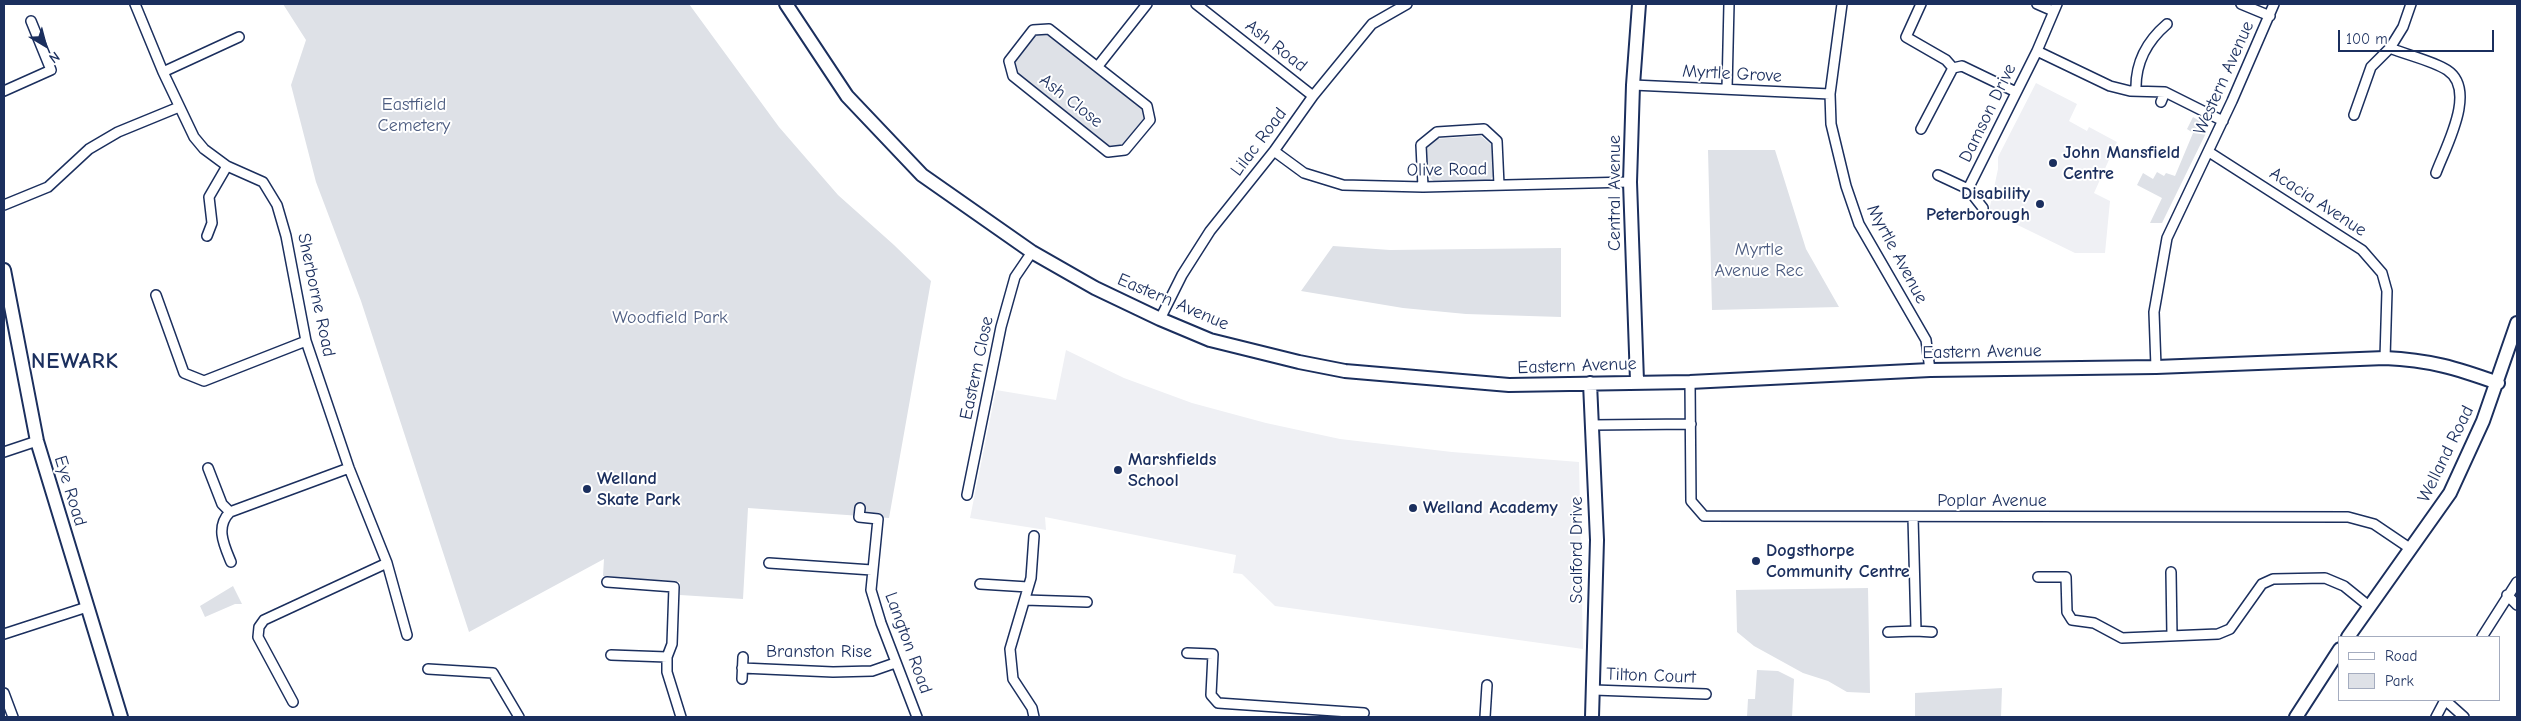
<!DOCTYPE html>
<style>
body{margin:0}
#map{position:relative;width:2521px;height:721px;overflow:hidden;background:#fff;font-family:"Comic Neue",sans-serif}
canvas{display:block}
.frame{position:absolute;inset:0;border:5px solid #1b2f5e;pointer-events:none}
.legend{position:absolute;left:2338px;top:636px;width:162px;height:65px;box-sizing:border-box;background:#fff;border:1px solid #a4acbf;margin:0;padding:6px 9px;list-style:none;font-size:15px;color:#1b2f5e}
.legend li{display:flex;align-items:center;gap:10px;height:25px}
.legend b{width:25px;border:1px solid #a4acbf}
.north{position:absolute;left:20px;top:20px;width:50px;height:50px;-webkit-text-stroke:4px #fff;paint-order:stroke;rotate:143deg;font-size:14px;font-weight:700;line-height:20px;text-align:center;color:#1b2f5e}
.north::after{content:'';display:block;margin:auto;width:18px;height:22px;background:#1b2f5e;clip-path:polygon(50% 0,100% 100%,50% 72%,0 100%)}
.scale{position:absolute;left:2338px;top:30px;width:156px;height:22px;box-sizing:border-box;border:2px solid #1b2f5e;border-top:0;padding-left:6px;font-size:15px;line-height:18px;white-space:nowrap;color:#1b2f5e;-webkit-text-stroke:4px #fff;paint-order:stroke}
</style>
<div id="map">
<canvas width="2521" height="721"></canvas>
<div class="frame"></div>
<ul class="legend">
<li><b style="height:6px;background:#fff"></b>Road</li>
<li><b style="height:14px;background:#dee1e7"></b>Park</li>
</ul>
<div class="north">N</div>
<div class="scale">100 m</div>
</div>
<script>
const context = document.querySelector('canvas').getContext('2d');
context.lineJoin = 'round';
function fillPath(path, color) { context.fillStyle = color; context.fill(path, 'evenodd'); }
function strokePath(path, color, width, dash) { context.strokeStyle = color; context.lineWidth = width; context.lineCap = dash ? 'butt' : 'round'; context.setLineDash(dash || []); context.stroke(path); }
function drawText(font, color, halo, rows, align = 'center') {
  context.font = font + ' "Comic Neue",sans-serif'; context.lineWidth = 4; context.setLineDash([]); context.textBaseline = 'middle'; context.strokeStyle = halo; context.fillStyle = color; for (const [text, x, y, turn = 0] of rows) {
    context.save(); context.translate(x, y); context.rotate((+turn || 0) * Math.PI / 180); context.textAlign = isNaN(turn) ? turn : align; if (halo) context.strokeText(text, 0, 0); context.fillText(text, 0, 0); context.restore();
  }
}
const built = new Path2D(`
 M 2036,83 L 2077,104 L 2069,121 L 2087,131 L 2089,127 L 2117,142 L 2094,193 L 2110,201 L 2105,253 L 2075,253 L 1989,211 L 1998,169 L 1998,157 Z
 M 1066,350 L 1124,378 L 1192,403 L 1266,423 L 1340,439 L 1452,452 L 1579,462 L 1583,649 L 1275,606 L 1242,574 L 1233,573 L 1236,555 L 1045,517 L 1046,530 L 970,518 L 996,390 L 1056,400 Z`);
const green = new Path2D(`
 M 283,4 L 689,4 L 779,127 L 838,195 L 894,245 L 931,281 L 889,518 L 748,508 L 743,599 L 680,595 L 680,582 L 603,576 L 604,559 L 469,632 L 361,301 L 316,182 L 291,85 L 306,40 Z
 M 1048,33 L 1144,108 L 1146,119 L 1123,146 L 1110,147 L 1016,74 L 1014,61 L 1036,34 Z
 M 2193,117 L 2203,123 L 2206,133 L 2162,223 L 2150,223 L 2162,198 L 2137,185 L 2143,173 L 2153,179 L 2157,172 L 2164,176 L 2166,173 L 2175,176 L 2193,133 L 2187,129 Z
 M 1481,136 L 1494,147 L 1494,175 L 1489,181 L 1438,185 L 1428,176 L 1426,146 L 1433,139 Z
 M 1708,150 L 1775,150 L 1806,249 L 1839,307 L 1712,310 Z
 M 1333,246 L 1390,250 L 1561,248 L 1561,317 L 1466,314 L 1403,308 L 1301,291 Z
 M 233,586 L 242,604 L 235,604 L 205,617 L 200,606 Z
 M 1868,588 L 1870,693 L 1847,692 L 1828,681 L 1803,673 L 1754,646 L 1737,632 L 1736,590 Z
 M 1757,670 L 1778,671 L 1794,679 L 1792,717 L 1747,717 L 1748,699 L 1755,699 Z
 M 2002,688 L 2001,717 L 1915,717 L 1915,693 Z`);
const street = new Path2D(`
 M 135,4 L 163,72 L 194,137 L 204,149 L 227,166 L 263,182 L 277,205 L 286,236 L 306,341 L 349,468 L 387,563 L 407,635
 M 1196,4 L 1313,96
 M 1842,4 L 1830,94 L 1831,124 L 1846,186 L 1859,224 L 1926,340 L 1930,370
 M 1921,4 L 1906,37 L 1946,60 L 1953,68 L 1962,66 L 2016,92
 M 2037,4 L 2053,11
 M 2057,4 L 2037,51 L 2110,86 L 2130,91 L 2165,92 L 2223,121
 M 2241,4 L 2270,16
 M 1049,29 L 1147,106 L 1150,120 L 1125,150 L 1108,152 L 1013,76 L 1009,61 L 1033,30 Z
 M 2390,48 C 2407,55 2433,61 2447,70 C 2478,90 2445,148 2436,173
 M 1098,66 L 1147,4
 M 163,72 L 239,37
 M 1633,85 L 1830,94
 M 1727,89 L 1729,4
 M 4,91 L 51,70 L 31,21
 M 2136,91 C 2135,64 2147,41 2167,24
 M 2161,102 L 2165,92
 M 2354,115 L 2371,67 L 2390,48 L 2403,27 L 2411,4
 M 1921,129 L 1953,68
 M 1274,151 L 1304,173 L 1343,185 L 1423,187 L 1630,182
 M 2209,152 L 2362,250 L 2382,273 L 2387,291 L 2385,358
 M 1938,175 L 1968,189 L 1983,208
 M 1423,187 L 1421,145 L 1437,132 L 1484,129 L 1497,141 L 1499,185
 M 1968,189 L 2037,51
 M 4,205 L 48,187 L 89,149 L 118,132 L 179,107
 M 207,236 L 212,223 L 209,197 L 227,166
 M 156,295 L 184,373 L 204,381 L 306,341
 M 1160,319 L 1182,275 L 1210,231 L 1274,151 L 1313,96 L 1372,24 L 1407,4
 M 2156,367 L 2154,312 L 2167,238 L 2232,101 L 2274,4
 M 1690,382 L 1691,501 L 1704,516 L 2348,517 L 2374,524 L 2411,549
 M 1592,425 L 1691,424
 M 4,452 L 37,441
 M 208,468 L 222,504 L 230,512 L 349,468
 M 967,495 L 1001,327 L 1015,277 L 1032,252
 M 860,508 L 859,517 L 878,519 L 871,590 L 881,623 L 917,717
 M 230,512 C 215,527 224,545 231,562
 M 1913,517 L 1916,631 L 1932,632
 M 769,563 L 872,570
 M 2171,572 L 2172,636
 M 2038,577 L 2066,577 L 2067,612 L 2072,620 L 2094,623 L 2122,638 L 2218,634 L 2230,629 L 2262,584 L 2273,579 L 2325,578 L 2344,586 L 2370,607
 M 607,582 L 674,587 L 672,644 L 667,657 L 667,672 L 681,717
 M 980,584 L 1028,587
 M 2507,595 L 2517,605
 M 1025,600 L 1087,602
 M 1888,632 L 1916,631
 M 4,634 L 87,607
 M 2482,637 L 2517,582
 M 1187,653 L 1213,654 L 1211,695 L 1218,703 L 1364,713
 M 611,655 L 667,657
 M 742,668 L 833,672 L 872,671 L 895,663
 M 428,669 L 493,673 L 519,717
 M 742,679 L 743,657
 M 1594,690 L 1706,694
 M 4,693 L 13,717
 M 293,702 L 258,637 L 259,627 L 264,620 L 387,563
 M 1034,717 L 1032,708 L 1013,679 L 1010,649 L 1031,578 L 1034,536
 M 1485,717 L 1487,685
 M 2436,717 L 2445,700 L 2464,717`);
const secondary = new Path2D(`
 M 786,4 L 847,96 L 922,175 L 1032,252 L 1095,288 L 1160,319 L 1210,340 L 1299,362 L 1345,371 L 1509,385 L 1690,382 L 1930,370 L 2156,367 L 2385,358 C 2430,360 2456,368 2498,383
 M 4,270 L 37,441 L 121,717
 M 1637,381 L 1630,182 L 1633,85 L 1639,4
 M 1590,383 L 1597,540 L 1592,717
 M 2348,637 L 2450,493 L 2483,421 L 2517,323
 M 2296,717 L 2340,649`);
const markers = [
 [2053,163,5,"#1b2f5e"],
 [2040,204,5,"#1b2f5e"],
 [1118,470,5,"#1b2f5e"],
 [587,489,5,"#1b2f5e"],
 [1413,508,5,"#1b2f5e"],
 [1756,561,5,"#1b2f5e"]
];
const streetNames = [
 ["Ash Road",1276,46,38],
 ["Myrtle Grove",1732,74,3],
 ["Western Avenue",2224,78,-66],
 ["Ash Close",1071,101,38],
 ["Damson Drive",1988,113,-64],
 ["Lilac Road",1259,142,-53],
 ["Olive Road",1447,170,-1],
 ["Central Avenue",1615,193,-90],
 ["Acacia Avenue",2318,202,33],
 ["Myrtle Avenue",1897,254,62],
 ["Sherborne Road",316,295,78],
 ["Eastern Avenue",1173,302,23],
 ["Eastern Avenue",1982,352,-1],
 ["Eastern Avenue",1577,366,-2],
 ["Eastern Close",977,368,-78],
 ["Welland Road",2446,454,-64],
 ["Eye Road",70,491,73],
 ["Poplar Avenue",1992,501],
 ["Scalford Drive",1577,550,-90],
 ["Langton Road",908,643,70],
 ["Branston Rise",819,652],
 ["Tilton Court",1651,676,2]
];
const parkNames = [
 ["Eastfield",414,105],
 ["Cemetery",414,126],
 ["Myrtle",1759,250],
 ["Avenue Rec",1759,271],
 ["Woodfield Park",670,318]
];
const poiNames = [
 ["John Mansfield",2063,153],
 ["Centre",2063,174],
 ["Disability",2030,194,"right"],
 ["Peterborough",2030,215,"right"],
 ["Marshfields",1128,460],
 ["School",1128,481],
 ["Welland",597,479],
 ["Skate Park",597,500],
 ["Welland Academy",1423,508],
 ["Dogsthorpe",1766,551],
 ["Community Centre",1766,572]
];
const districtNames = [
 ["NEWARK",75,362]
];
fillPath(built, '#eff0f4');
fillPath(green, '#dee1e7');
strokePath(street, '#1b2f5e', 12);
strokePath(secondary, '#1b2f5e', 16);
strokePath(street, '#fff', 9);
strokePath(secondary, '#fff', 12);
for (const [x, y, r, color] of markers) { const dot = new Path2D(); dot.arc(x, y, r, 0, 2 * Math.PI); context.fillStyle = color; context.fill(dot); strokePath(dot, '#fff', 2); }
drawText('18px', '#1b2f5e', '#fff', streetNames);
drawText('18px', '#4c5c80', '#fff', parkNames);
drawText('bold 18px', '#1b2f5e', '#fff', poiNames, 'left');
context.letterSpacing = '1px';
drawText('bold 22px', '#1b2f5e', '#fff', districtNames);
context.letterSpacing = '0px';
</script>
